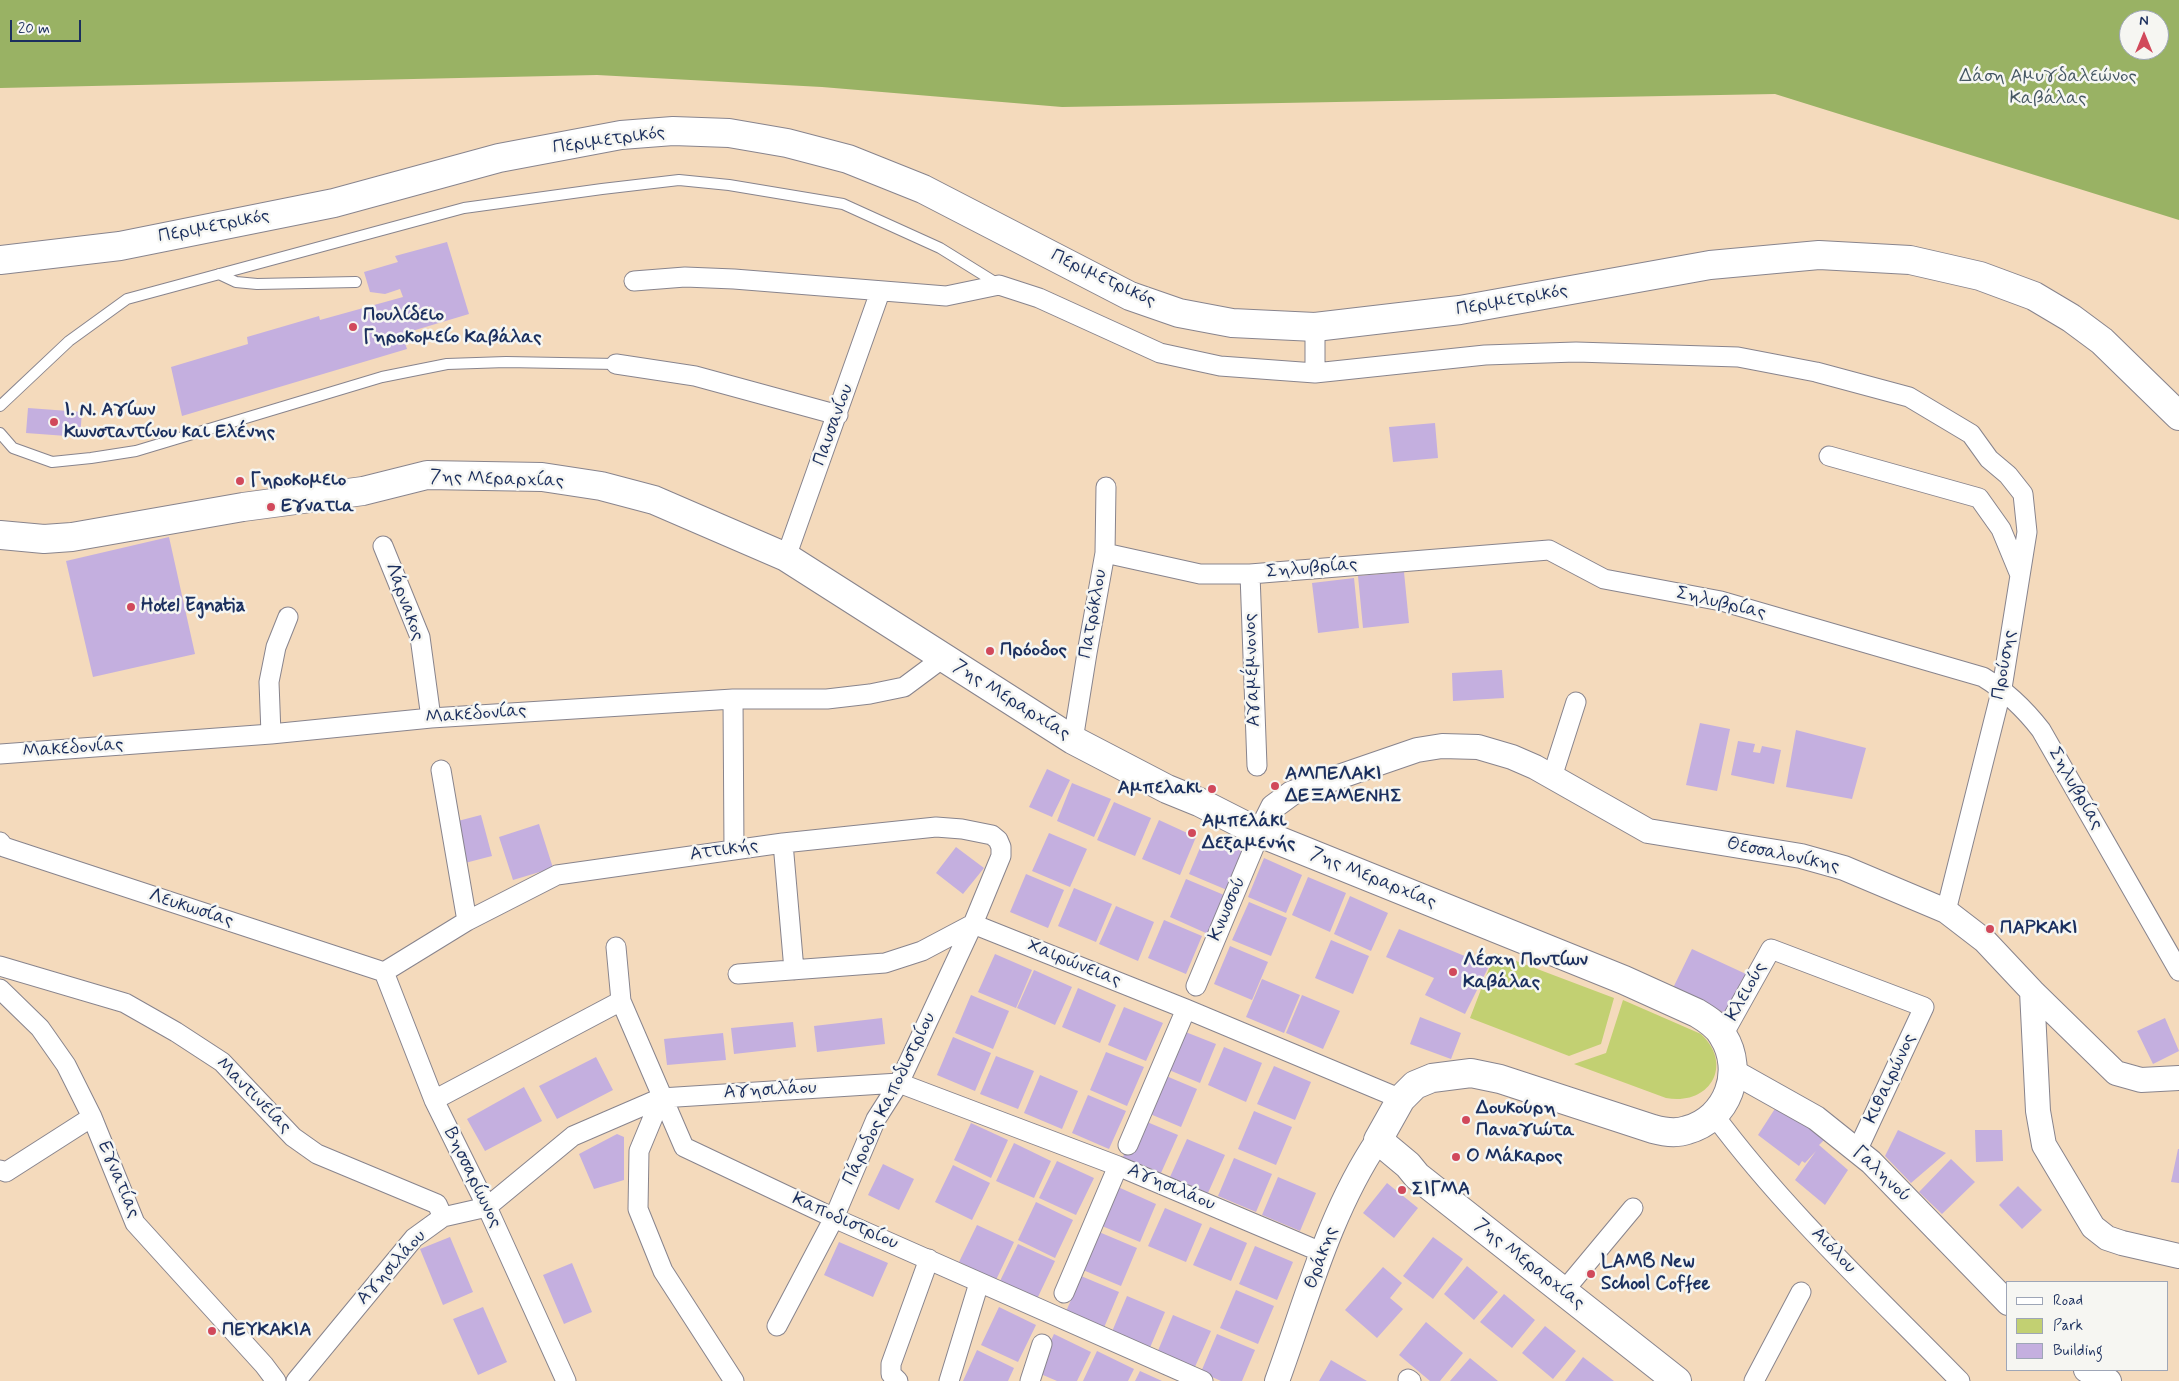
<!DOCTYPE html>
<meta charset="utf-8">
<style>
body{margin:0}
#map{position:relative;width:2179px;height:1381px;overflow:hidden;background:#f4dabc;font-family:Mynerve,sans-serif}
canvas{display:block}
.legend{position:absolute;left:2006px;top:1281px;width:162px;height:90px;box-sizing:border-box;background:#f6f6f2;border:1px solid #9ea6b7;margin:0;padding:6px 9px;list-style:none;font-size:15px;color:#1b2f5e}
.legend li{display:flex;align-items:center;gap:10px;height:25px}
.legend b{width:25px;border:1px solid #9ea6b7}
.north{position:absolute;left:2119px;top:10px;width:50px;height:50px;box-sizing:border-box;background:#f6f6f2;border:1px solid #9ea6b7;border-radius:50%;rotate:0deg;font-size:14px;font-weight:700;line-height:20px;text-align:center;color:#1b2f5e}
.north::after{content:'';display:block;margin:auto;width:18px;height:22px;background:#d1495b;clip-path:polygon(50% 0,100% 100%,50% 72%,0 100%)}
.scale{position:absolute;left:10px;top:20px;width:71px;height:22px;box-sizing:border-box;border:2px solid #1b2f5e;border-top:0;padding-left:6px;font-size:15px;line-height:18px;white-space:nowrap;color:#1b2f5e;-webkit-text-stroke:4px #f6f6f2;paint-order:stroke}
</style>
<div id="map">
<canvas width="2179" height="1381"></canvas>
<ul class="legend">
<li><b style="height:6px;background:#fff"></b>Road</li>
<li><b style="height:14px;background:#c2d072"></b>Park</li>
<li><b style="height:14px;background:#c4afdf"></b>Building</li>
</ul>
<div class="north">N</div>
<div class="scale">20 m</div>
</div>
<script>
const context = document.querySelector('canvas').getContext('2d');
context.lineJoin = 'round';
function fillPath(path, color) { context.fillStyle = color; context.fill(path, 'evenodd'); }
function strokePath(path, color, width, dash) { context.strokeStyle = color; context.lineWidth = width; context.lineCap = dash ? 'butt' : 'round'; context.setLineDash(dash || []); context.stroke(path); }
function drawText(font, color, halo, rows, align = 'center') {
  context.font = font + ' Mynerve,sans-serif'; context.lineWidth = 5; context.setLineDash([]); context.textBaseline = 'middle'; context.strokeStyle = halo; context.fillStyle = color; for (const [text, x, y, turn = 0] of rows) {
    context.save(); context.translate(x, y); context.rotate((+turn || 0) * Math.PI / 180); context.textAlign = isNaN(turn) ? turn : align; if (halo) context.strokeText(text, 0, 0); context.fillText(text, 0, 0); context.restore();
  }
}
const green = new Path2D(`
 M 1495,953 L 1614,998 L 1601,1044 L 1569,1056 L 1470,1018 Z
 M 1623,1000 L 1701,1034 C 1734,1065 1710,1106 1666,1098 L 1574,1064 L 1606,1053 Z`);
const forest = new Path2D(`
 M 0,0 L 2179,0 L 2179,220 L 1775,94 L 1062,107 L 822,87 L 597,75 L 0,88 ZM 2129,20 L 2159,20 L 2159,50 L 2129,50 Z`);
const building = new Path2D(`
 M 447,242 L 469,314 L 402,334 L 407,349 L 182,416 L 171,367 L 248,344 L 247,337 L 319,316 L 320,320 L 403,297 L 400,289 L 385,294 L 370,292 L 364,272 L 398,262 L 395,256 Z
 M 28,408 L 82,412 L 80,437 L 26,433 Z
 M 1435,423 L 1438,458 L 1393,462 L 1389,427 Z
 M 169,537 L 195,654 L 93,677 L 66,561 Z
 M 1404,572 L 1409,623 L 1363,628 L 1358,576 Z
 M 1354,578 L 1359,628 L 1318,633 L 1312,583 Z
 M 1502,670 L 1504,698 L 1453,701 L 1452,673 Z
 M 1700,723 L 1730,729 L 1717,791 L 1686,785 Z
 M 1796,730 L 1866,748 L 1852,799 L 1786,787 Z
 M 1738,741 L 1755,744 L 1753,752 L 1760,753 L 1762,746 L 1781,750 L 1774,784 L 1731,775 Z
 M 1047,769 L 1070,780 L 1052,817 L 1029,807 Z
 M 1072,783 L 1111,799 L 1094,837 L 1057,821 Z
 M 1114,802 L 1151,818 L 1135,856 L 1097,840 Z
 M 481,815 L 492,856 L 465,863 L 454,822 Z
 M 1159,820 L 1196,837 L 1180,875 L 1142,859 Z
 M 539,824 L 553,868 L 513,880 L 499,837 Z
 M 1049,833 L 1087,849 L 1070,887 L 1032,871 Z
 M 1205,836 L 1244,852 L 1227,890 L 1189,874 Z
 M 956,847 L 984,868 L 963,894 L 936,873 Z
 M 1264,858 L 1302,875 L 1286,913 L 1248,897 Z
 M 1026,874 L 1064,890 L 1048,928 L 1010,912 Z
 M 1308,877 L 1346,893 L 1330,932 L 1292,915 Z
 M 1186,879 L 1224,895 L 1208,934 L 1170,917 Z
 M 1074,888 L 1112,904 L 1096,942 L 1058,926 Z
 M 1350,896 L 1388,913 L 1371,951 L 1334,934 Z
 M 1249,902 L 1287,918 L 1271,956 L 1232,940 Z
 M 1116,906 L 1154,922 L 1138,961 L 1099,944 Z
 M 1164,920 L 1202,936 L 1186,974 L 1148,958 Z
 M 1399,929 L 1489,966 L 1465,1014 L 1425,995 L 1434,978 L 1386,957 Z
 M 1331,940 L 1369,956 L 1353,994 L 1315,978 Z
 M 1230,946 L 1268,962 L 1252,1000 L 1214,984 Z
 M 1692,949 L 1746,974 L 1727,1014 L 1673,988 Z
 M 995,954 L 1032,970 L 1016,1008 L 978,992 Z
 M 1034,970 L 1072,987 L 1055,1025 L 1017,1008 Z
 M 1262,979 L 1300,995 L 1284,1033 L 1246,1017 Z
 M 1078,988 L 1116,1005 L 1100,1043 L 1062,1027 Z
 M 971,995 L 1009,1011 L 993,1049 L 955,1033 Z
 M 1302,995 L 1340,1011 L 1323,1049 L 1286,1033 Z
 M 1124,1007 L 1163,1023 L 1146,1061 L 1108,1045 Z
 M 1420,1017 L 1461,1033 L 1451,1059 L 1410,1044 Z
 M 882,1018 L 885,1044 L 817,1052 L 814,1026 Z
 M 2165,1018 L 2179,1051 L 2153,1064 L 2137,1031 Z
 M 793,1022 L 796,1047 L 734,1054 L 731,1028 Z
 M 1178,1029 L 1216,1044 L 1200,1083 L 1162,1067 Z
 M 723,1033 L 726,1060 L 667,1065 L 664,1039 Z
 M 953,1037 L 991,1053 L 975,1091 L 937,1075 Z
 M 1224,1047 L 1262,1063 L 1246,1102 L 1208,1085 Z
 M 1106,1052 L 1144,1067 L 1127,1106 L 1090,1090 Z
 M 996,1056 L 1034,1071 L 1018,1109 L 980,1094 Z
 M 596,1057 L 613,1090 L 557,1119 L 539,1086 Z
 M 1274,1066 L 1311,1082 L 1295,1120 L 1257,1104 Z
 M 1159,1073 L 1197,1089 L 1181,1127 L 1143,1111 Z
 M 1040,1075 L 1078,1091 L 1062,1129 L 1024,1113 Z
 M 524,1087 L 542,1121 L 485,1151 L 467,1119 Z
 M 1088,1095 L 1126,1111 L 1109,1149 L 1072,1133 Z
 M 1778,1104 L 1825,1139 L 1819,1145 L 1848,1170 L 1825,1205 L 1795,1180 L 1816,1151 L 1805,1163 L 1802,1161 L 1799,1166 L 1758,1135 Z
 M 1254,1111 L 1292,1127 L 1276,1165 L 1238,1149 Z
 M 1140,1119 L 1178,1135 L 1161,1173 L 1123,1157 Z
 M 971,1123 L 1008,1140 L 991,1178 L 954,1160 Z
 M 1898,1130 L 1946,1153 L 1911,1183 L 1885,1156 Z
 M 1975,1130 L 2002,1130 L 2003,1161 L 1976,1162 Z
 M 617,1134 L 624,1137 L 624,1180 L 594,1189 L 579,1154 Z
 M 1187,1139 L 1225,1155 L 1208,1193 L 1170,1177 Z
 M 1014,1143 L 1051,1161 L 1034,1198 L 996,1181 Z
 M 2178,1149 L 2179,1149 L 2179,1183 L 2171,1182 Z
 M 1234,1158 L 1272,1174 L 1256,1212 L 1218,1196 Z
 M 1951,1159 L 1975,1182 L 1942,1214 L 1919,1192 Z
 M 1057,1161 L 1094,1178 L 1076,1215 L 1039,1198 Z
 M 883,1164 L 914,1179 L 899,1210 L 868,1195 Z
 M 953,1165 L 990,1183 L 972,1220 L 935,1202 Z
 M 1278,1177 L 1316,1193 L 1300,1231 L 1262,1215 Z
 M 1387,1183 L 1418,1208 L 1394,1238 L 1363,1213 Z
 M 2018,1186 L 2042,1210 L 2022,1229 L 1999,1205 Z
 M 1118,1187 L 1156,1204 L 1140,1242 L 1102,1226 Z
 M 1036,1202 L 1073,1220 L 1055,1258 L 1018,1240 Z
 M 1165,1208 L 1202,1224 L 1186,1262 L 1148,1246 Z
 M 977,1225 L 1014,1242 L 996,1280 L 959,1262 Z
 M 1210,1227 L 1247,1243 L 1231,1281 L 1193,1265 Z
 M 1099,1232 L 1137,1248 L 1121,1286 L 1083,1270 Z
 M 450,1237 L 473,1292 L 443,1305 L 420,1249 Z
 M 1433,1237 L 1463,1259 L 1433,1299 L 1403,1276 Z
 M 839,1242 L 888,1263 L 873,1297 L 824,1275 Z
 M 1018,1244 L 1055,1261 L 1037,1299 L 1000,1281 Z
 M 1255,1246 L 1293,1262 L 1277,1300 L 1239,1284 Z
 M 572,1263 L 592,1312 L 564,1324 L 543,1275 Z
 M 1467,1266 L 1498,1292 L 1474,1320 L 1444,1294 Z
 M 1383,1267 L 1402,1283 L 1390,1298 L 1403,1309 L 1377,1338 L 1345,1310 Z
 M 1081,1276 L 1119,1292 L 1103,1330 L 1065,1314 Z
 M 1236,1290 L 1274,1306 L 1258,1344 L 1220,1328 Z
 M 1504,1294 L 1535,1320 L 1512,1348 L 1480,1322 Z
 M 1127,1296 L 1165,1312 L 1149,1350 L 1111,1334 Z
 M 483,1307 L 507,1362 L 478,1375 L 453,1319 Z
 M 999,1307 L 1036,1325 L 1018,1362 L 981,1345 Z
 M 1173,1315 L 1211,1331 L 1194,1369 L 1157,1353 Z
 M 1426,1322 L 1463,1353 L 1440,1381 L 1430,1381 L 1399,1355 Z
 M 1545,1326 L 1576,1351 L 1553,1379 L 1522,1353 Z
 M 1054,1334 L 1091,1352 L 1077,1381 L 1057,1381 L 1036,1372 Z
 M 1217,1334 L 1255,1350 L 1242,1381 L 1221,1381 L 1201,1372 Z
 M 977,1350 L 1014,1368 L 1008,1381 L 963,1381 Z
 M 1097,1351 L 1134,1369 L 1128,1381 L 1083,1381 Z
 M 1583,1357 L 1614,1381 L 1565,1381 Z
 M 1470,1358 L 1498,1381 L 1450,1381 Z
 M 1331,1360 L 1367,1381 L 1319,1381 Z
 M 1140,1371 L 1162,1381 L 1135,1381 Z`);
const service = new Path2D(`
 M 219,274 L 236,282 L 257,284 L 356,282
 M 0,406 L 69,341 L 127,299 L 464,208 L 602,189 L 679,180 L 729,185 L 843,204 L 940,248 L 998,284
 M 0,433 L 13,448 L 52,462 L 91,458 L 136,451 L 382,377 L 447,364 L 506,362 L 616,364`);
const minor = new Path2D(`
 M 634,281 L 685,277 L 734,279 L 946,296 L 999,285 L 1039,298 L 1160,353 L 1220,366 L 1315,373
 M 1315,327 L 1315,373 L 1485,355 L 1576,352 L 1738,357 L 1816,372 L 1909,397 L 1971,434 L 1989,459 L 2008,475 L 2023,494 L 2027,532 L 2002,688 L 1946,911
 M 616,364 L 695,376 L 838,415
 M 1829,456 L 1979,498 L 2001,529 L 2020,575
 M 383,546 L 420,637 L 431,718
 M 1105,553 L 1200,574 L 1250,574 L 1549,550 L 1604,579 L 1721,601 L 1983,677 C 2006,691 2024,708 2041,730 L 2179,971
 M 786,557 L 880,292
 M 1250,574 L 1257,766
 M 733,699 L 734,850
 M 271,734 L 269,682 L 276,647 L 288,617
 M 1073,740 L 1087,653 L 1105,553 L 1106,487
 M 0,754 L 271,734 L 431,718 L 733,699 L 827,699 L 870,694 L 904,687 L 943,658
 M 441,770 L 467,921
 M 1552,777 L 1576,702
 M 0,842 L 4,847 L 384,972
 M 783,843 L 794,970
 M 616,947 L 621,1001 L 684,1147 L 834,1218 L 1203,1381
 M 0,966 L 125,1003 L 176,1032 L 222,1062 L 293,1137 L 317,1154 L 437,1204 L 443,1217
 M 384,972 L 467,921 L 557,875 L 783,843 L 936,827 L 962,829 L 992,835 L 998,840 L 1001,847 L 1001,856 L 973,924 L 899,1083 L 876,1119 L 834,1218 L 777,1326
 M 384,972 L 434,1100 L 487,1207 L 566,1381
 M 738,974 L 885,963 L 922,951 L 973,924 L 1186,1009 L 1401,1099
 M 1196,986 L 1260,833
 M 0,989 L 40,1028 L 66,1065 L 92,1117 L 135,1223 L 264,1365 L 276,1381
 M 1723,1035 L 1771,949 L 1924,1007 L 1857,1151
 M 661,1098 L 639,1151 L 638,1209 L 663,1271 L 734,1381
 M 434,1100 L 621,1001
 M 1714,1115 C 1786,1212 1876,1295 1960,1381
 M 1128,1145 L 1186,1009
 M 0,1170 L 6,1172 L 92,1117
 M 1563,1292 L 1633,1208
 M 1064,1293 L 1118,1166
 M 1408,1379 L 1411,1381
 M 296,1381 L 414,1238 L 443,1217 L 487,1207 L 573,1136 L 661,1098 L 899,1083 L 1118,1166 L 1321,1252
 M 898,1381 L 891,1374 L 891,1364 L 929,1259
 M 949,1381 L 979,1283
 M 1030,1381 L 1042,1344
 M 1754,1381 L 1801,1292`);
const tertiary = new Path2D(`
 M 1260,833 L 1273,807 L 1292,793 L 1417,750 L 1442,746 L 1478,747 L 1512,757 L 1535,767 L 1648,831 L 1801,856 L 1844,868 L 1946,911 L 1985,941 L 2032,991 L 2038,1111 L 2044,1145 L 2093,1227 L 2107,1238 L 2122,1243 L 2179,1256
 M 2032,991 L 2116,1073 L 2141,1080 L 2179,1078
 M 1734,1072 L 1816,1118 L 1871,1162 L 2008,1303
 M 2086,1370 L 2109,1381
 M 1277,1381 C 1307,1299 1329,1213 1378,1140`);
const secondary = new Path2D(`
 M 0,260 L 120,246 L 334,203 L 499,158 L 621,135 L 673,131 L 729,133 L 787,143 L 848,159 L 923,189 L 1130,296 L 1179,313 L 1232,323 L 1315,327 L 1460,310 L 1710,265 L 1819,255 L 1910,260 L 1980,276 L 2034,296 L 2071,318 L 2102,341 L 2179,416`);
const primary = new Path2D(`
 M 0,535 L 44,539 L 72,537 L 243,507 L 363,491 L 427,475 L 542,477 L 601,486 L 654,500 L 786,557 L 1073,740 L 1167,789 L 1199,802 L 1260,833 L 1624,980 L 1697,1013 C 1707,1019 1718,1026 1723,1036 C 1745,1071 1728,1119 1687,1130 C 1676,1134 1664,1132 1653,1129 L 1500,1079 L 1471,1073 L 1432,1078 L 1415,1085 L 1401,1099 L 1378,1140 L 1408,1165 L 1417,1176 L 1677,1381`);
const markers = [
 [353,327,5,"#d1495b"],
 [54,422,5,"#d1495b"],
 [240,481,5,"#d1495b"],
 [271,507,5,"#d1495b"],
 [131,607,5,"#d1495b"],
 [990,651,5,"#d1495b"],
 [1275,786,5,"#d1495b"],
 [1212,789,5,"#d1495b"],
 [1192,833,5,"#d1495b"],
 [1990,929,5,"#d1495b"],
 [1453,972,5,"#d1495b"],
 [1466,1120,5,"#d1495b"],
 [1456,1157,5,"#d1495b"],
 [1402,1190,5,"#d1495b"],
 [1591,1274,5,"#d1495b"],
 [212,1331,5,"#d1495b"]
];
const parkNames = [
 ["Δάση Αμυγδαλεώνος",2048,77],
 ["Καβάλας",2048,99]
];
const streetNames = [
 ["Περιμετρικός",609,141,-8],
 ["Περιμετρικός",214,227,-11],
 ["Περιμετρικός",1103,279,25],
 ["Περιμετρικός",1512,301,-10],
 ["Παυσανίου",834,425,-70],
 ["7ης Μεραρχίας",497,480,2],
 ["Σηλυβρίας",1312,569,-5],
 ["Λάρνακος",404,602,70],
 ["Σηλυβρίας",1721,604,13],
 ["Πατρόκλου",1094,614,-80],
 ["Προύσης",2005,665,-80],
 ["Αγαμέμνονος",1253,670,-92],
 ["7ης Μεραρχίας",1011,701,32],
 ["Μακεδονίας",476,715,-4],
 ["Μακεδονίας",73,749,-4],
 ["Σηλυβρίας",2075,789,60],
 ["Αττικής",724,851,-8],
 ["Θεσσαλονίκης",1783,856,12],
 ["7ης Μεραρχίας",1373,879,22],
 ["Λευκωσίας",191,909,18],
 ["Κνωσσού",1228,909,-67],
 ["Χαιρώνειας",1074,964,22],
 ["Κλειούς",1747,992,-61],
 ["Κιθαιρώνος",1891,1079,-65],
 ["Αγησιλάου",770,1091,-3],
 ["Μαντινείας",253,1096,45],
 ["Πάροδος Καποδιστρίου",890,1099,-64],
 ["Γαληνού",1881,1175,43],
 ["Βησσαρίωνος",472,1178,64],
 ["Εγνατίας",118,1180,67],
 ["Αγησιλάου",1171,1188,23],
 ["Καποδιστρίου",845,1222,24],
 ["Αιόλου",1833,1251,46],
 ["Θράκης",1322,1258,-70],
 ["7ης Μεραρχίας",1529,1265,38],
 ["Αγησιλάου",392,1268,-48]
];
const poiNames = [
 ["Πουλίδειο",363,316],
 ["Γηροκομείο Καβάλας",363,338],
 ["Ι. Ν. Αγίων",64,411],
 ["Κωνσταντίνου και Ελένης",64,433],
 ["Γηροκομειο",250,481],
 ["Εγνατια",281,507],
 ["Hotel Egnatia",141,607],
 ["Πρόοδος",1000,651],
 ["ΑΜΠΕΛΑΚΙ",1285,775],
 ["ΔΕΞΑΜΕΝΗΣ",1285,797],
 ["Αμπελακι",1202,789,"right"],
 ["Αμπελάκι",1202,822],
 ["Δεξαμενής",1202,844],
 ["ΠΑΡΚΑΚΙ",2000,929],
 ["Λέσχη Ποντίων",1463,961],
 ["Καβάλας",1463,983],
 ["Δουκούρη",1476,1109],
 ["Παναγιώτα",1476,1131],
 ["Ο Μάκαρος",1466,1157],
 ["ΣΙΓΜΑ",1412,1190],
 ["LAMB New",1601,1263],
 ["School Coffee",1601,1285],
 ["ΠΕΥΚΑΚΙΑ",222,1331]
];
fillPath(green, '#c2d072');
fillPath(forest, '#99b264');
fillPath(building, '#c4afdf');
strokePath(service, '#88848d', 12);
strokePath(minor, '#88848d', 21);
strokePath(tertiary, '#88848d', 26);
strokePath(secondary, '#88848d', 30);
strokePath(primary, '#88848d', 30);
strokePath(service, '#fff', 10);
strokePath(minor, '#fff', 19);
strokePath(tertiary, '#fff', 24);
strokePath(secondary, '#fff', 28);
strokePath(primary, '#fff', 28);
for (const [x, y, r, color] of markers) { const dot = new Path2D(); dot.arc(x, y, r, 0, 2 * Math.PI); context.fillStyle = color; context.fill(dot); strokePath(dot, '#f6f6f2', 2); }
drawText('19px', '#455763', '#f6f6f2', parkNames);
drawText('19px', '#1b2f5e', '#f6f6f2', streetNames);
drawText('bold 19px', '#1b2f5e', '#f6f6f2', poiNames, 'left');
</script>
